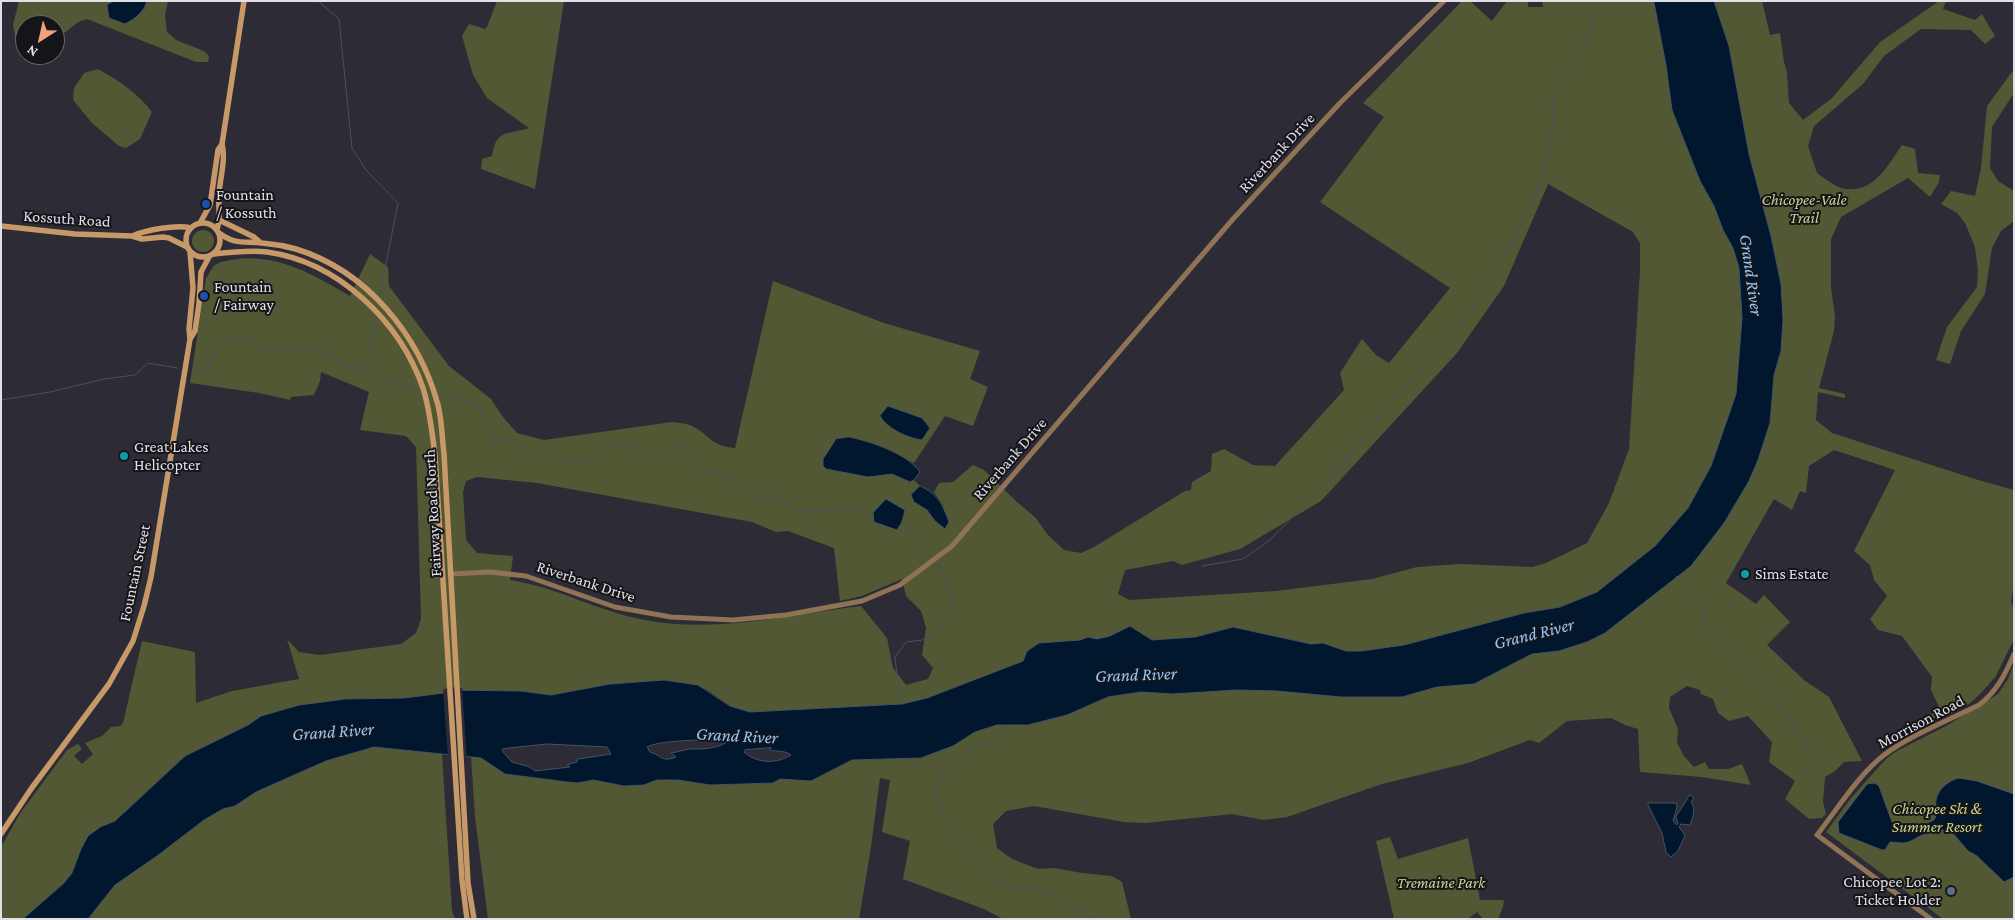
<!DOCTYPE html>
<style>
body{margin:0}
#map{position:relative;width:2015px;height:920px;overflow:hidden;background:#2d2b36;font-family:"Crimson Pro",serif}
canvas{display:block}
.frame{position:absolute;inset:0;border:2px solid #e1e0e7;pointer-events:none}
.north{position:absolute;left:15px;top:15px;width:50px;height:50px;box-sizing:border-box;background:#151519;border:1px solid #67666b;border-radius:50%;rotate:215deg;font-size:14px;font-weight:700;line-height:20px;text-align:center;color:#e1e0e7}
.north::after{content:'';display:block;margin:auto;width:18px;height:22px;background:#f0a279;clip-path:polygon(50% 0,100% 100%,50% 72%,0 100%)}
</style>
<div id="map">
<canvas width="2015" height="920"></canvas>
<div class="frame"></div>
<div class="north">N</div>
</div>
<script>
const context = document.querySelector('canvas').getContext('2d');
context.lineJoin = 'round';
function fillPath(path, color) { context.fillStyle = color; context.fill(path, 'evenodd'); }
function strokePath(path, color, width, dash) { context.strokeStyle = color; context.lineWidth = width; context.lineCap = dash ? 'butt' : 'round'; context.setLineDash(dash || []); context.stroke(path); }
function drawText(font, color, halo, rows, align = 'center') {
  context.font = font + ' "Crimson Pro",serif'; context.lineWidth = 4; context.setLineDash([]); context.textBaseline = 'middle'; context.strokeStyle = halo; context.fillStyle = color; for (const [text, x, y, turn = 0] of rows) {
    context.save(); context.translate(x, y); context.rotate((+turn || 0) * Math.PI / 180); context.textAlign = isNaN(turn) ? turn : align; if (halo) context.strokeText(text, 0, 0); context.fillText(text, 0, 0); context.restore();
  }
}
const green = new Path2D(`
 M 19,1 L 114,1 L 107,5 L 144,10 L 147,1 L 168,1 L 165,15 L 167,32 L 176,40 L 204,51 L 209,56 L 208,62 L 196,62 L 87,19 C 75,21 66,34 55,39 L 55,25 L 25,25 L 25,42 L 15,36 L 13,25 Z
 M 497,1 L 564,1 L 535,189 L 481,169 L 482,159 L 492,156 C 496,129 507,135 529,128 L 487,98 L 473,75 L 462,36 L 469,24 L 485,29 L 487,27 Z
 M 1462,1 L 1470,1 L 1492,21 L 1507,1 L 1528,1 L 1528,7 L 1543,7 L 1542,1 L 1654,1 L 1666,65 L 1672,110 L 1700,181 L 1714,206 L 1723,230 L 1733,248 L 1739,268 L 1742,318 L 1736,394 L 1711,466 L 1688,508 L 1655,546 L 1597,592 L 1560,607 L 1524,613 L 1404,645 L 1361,651 L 1346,651 L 1323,643 L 1311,644 L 1233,627 L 1195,637 L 1152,640 L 1130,626 L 1110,636 L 1097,639 L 1088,637 L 1080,640 L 1056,642 L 1027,651 L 1023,661 L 927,698 L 902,704 L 750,712 L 730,706 L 706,689 L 664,680 L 610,684 L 551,695 L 521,691 L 444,693 L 404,698 L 345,699 L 261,716 L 248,725 L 185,756 L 115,821 L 100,827 L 81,849 L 72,873 L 64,883 L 23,919 L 1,919 L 1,847 L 21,812 L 67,750 L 78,744 L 82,749 L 74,756 L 82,764 L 93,754 L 85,743 L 102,736 L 111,727 L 120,726 L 123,723 L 142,641 L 195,652 L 196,703 L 232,691 L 299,679 L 287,639 L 299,652 L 320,655 L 401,644 L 416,633 L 421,619 L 416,447 L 406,436 L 360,430 L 369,392 L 321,372 L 320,381 L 314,395 L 291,397 L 290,400 L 259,393 L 190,383 L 206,278 C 209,275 211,268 215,265 C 221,261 231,260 237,259 C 279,254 316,276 350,296 L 370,254 L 388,267 L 389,286 L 449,366 L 491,399 L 503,417 L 517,433 L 544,440 L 672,422 C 678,423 686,423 692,426 C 711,435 710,446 735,448 L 773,281 L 884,323 L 980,351 L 970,379 L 988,387 L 973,426 L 945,416 L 914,463 L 878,446 L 849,437 L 868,477 L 892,474 L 910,482 L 914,480 L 920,486 L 911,494 L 914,502 L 927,510 L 935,521 L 944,507 L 934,492 L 939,483 L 953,482 L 973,465 L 984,470 L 1017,502 L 1035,517 L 1048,535 L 1064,550 L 1081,553 L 1094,547 L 1185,491 L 1191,490 L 1192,482 L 1211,471 L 1212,454 L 1224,449 L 1253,465 L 1275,466 L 1344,390 L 1340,373 L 1362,339 L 1376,355 L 1389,363 L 1450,288 L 1320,202 L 1384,117 L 1363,103 ZM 1548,184 L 1633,232 L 1640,243 L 1640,271 L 1629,449 L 1609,503 L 1587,543 L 1546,563 L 1532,567 L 1461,564 L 1417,567 L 1372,579 L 1276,591 L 1129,600 L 1118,594 L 1125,570 L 1173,561 L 1182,565 L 1240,549 L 1321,501 L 1457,353 L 1504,286 ZM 477,477 L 537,483 L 752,522 L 776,532 L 788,531 L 834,548 L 840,601 L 862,596 L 902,579 L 906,596 L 921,611 L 926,628 L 922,655 L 933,668 L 928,679 L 906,685 L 893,668 L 887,638 L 861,606 C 791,614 717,634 645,620 C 599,612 557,587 510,580 L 513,556 L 477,553 L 466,540 L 463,492 L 466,481 Z
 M 1714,1 L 1762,1 L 1770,35 L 1780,33 L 1784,62 L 1787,72 L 1789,103 L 1803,120 L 1832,98 L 1880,42 L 1939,1 L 1946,1 L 1943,9 L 1975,20 L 1982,14 L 1995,36 L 1985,44 L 1971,30 L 1921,29 L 1884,56 L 1863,84 L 1814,126 L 1808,146 L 1817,173 C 1824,178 1833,185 1841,188 C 1873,196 1887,166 1902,145 L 1915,149 L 1918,173 L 1940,175 L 1939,182 L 1930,197 L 1908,178 L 1841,217 L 1831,239 L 1831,287 L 1835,317 L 1834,331 L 1819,388 L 1845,394 L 1845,398 L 1818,392 L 1816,420 L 1832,433 L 1975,479 L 2014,490 L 2014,582 L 2011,602 L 2014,610 L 2014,639 L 1996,676 L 1981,693 L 1970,703 L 1910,735 L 1910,727 L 1940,709 L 1931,690 L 1932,677 L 1902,636 L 1878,630 L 1870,619 L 1887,596 L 1874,580 L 1870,565 L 1854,551 L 1895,470 L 1834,450 L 1809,466 L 1806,493 L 1800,491 L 1792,510 L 1774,499 L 1726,583 L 1756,604 L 1764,595 L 1790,622 L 1767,645 L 1804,680 L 1829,697 L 1862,761 L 1844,762 L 1835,771 L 1825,777 L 1823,802 L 1826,814 L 1822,818 L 1809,819 L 1785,799 L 1795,781 L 1769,762 L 1772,742 L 1748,716 L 1729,721 L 1718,713 L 1713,699 L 1701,694 L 1700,690 L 1687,686 L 1670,697 L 1669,708 L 1678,729 L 1677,742 L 1683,755 L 1694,767 L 1705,762 L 1709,769 L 1728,769 L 1742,764 L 1751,785 L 1702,777 L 1640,772 L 1638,729 L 1625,725 L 1611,718 L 1567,721 L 1539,743 L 1530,740 L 1468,763 L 1382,784 L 1287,817 L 1264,820 L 1232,814 L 1146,823 L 1124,822 L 1034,806 L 1006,811 L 993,824 L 997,848 L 1012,859 L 1038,869 L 1054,868 L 1082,873 L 1112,876 L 1122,882 L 1131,919 L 1003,919 L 984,909 L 903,879 L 910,841 L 882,832 L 890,780 L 880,778 L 871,847 L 859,919 L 488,919 L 475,817 L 471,756 L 481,758 L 505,774 L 578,783 L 593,780 L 624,786 L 644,785 L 657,780 L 678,780 L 710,785 L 773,783 L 780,779 L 811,781 L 852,760 L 921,758 L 953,746 L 975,732 L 997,725 L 1028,725 L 1067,715 L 1108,697 L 1141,692 L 1172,694 L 1236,690 L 1277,690 L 1341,697 L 1401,697 L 1437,687 L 1474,684 L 1532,654 L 1559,651 L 1587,642 L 1605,633 L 1691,566 L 1724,523 L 1749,481 L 1758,460 L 1770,423 L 1774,375 L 1781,351 L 1783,320 L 1781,284 L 1771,236 L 1749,154 L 1729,46 Z
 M 98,69 C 119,81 138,93 152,112 L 140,139 L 126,148 L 119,146 L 92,123 L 73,100 L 74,88 L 84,73 Z
 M 2014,69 L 2014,93 L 1992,127 L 1990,168 L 1998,181 L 2014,191 L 2014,221 L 2001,231 L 1992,248 L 1985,294 L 1961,331 L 1950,364 L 1936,360 L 1947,327 L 1977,287 L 1978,270 L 1975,247 L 1965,223 L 1957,213 L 1941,204 L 1951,191 L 1975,196 L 1981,168 L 1987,106 Z
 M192 241a11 11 0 1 1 22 0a11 11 0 1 1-22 0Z
 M 2014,663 L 2014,919 L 1943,919 L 1826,832 L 1851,798 L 1885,760 L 1895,752 L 1946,726 L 1998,694 L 2008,679 Z
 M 374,747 L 442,754 L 452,911 L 455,919 L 88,919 L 115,885 L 157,856 L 204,820 L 223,809 L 235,806 L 256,792 L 326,761 Z
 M 1390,837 L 1398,859 L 1468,838 L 1480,900 L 1504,900 L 1503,907 L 1498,919 L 1483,919 L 1477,912 L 1468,919 L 1394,919 L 1376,841 Z`);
const water = new Path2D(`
 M 114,1 L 147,1 C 143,13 136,18 125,24 L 109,18 L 107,5 Z
 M 1654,1 L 1714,1 L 1729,46 L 1749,154 L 1771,236 L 1781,284 L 1783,320 L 1781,351 L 1774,375 L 1770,423 L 1758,460 L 1749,481 L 1724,523 L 1691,566 L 1605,633 L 1587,642 L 1559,651 L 1532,654 L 1474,684 L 1437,687 L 1402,697 L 1341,697 L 1277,691 L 1236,690 L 1172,694 L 1141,692 L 1108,697 L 1067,715 L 1028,725 L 997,725 L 975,732 L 953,746 L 921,758 L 852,760 L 811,781 L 780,779 L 773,783 L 710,785 L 678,780 L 657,780 L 644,785 L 624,786 L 593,780 L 578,783 L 567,782 L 505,774 L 481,758 L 374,747 L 326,761 L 256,792 L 235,806 L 223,809 L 204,820 L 157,856 L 115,885 L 88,919 L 23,919 L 64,883 L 72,873 L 81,849 L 88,836 L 100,827 L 115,821 L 185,756 L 248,725 L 261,716 L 299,705 L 345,699 L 404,698 L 444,693 L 449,690 L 521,691 L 551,695 L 610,684 L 664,680 L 698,685 L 730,706 L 750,712 L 902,704 L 927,698 L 1023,661 L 1027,651 L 1039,643 L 1080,640 L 1088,637 L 1097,639 L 1110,636 L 1130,626 L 1152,640 L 1195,637 L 1233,627 L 1311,644 L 1323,643 L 1346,651 L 1361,651 L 1404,645 L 1524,613 L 1560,607 L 1597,592 L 1655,546 L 1688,508 L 1711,466 L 1736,394 L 1742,318 L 1739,268 L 1733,248 L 1723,230 L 1714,206 L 1700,181 L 1672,110 L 1666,65 ZM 717,738 L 728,741 C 720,748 705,749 695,749 C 689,748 678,752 671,753 L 676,757 C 661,763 662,755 650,752 L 647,747 C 660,740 699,741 717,738 ZM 547,744 L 607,747 L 611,754 L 578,759 L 577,762 L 567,765 L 570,767 L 535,771 L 530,767 L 512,762 L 502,751 L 503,749 ZM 771,748 L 770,750 C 778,752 784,750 791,755 C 776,764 758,764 744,752 L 745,750 Z
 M 888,406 L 922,418 L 930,428 L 922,440 C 908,438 887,429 880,416 Z
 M 849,437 C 870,441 908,454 920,472 L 914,480 L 910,482 L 892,474 L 868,477 L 826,469 L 823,466 L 823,459 L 836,439 Z
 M 920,486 C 938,494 942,503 949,522 L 945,529 L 935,521 L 927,510 L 914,502 L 911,495 Z
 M 886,499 L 905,510 L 902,522 L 897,530 L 874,522 L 873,513 Z
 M 1959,778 L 1977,781 L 2014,794 L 2014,877 L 2004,882 L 1977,856 L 1968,851 L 1951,831 L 1932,829 C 1928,834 1924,834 1918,837 C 1905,845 1905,843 1890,842 L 1885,850 L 1882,850 L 1839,833 L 1838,822 L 1867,784 L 1875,783 L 1879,786 L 1892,822 L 1912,830 L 1934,820 C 1938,814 1935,807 1936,800 C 1938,789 1949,780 1959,778 Z
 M 1690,795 L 1694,798 L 1691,802 C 1696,809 1693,817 1690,825 L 1681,824 L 1679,827 L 1685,835 L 1678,851 L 1671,857 L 1666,852 L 1662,833 L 1648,805 L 1648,803 L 1676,803 L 1677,807 L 1673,821 L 1677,825 L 1678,823 L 1676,817 Z`);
const pier = new Path2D(`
 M 449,687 L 462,688 L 467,759 L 448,757 L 443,690 Z`);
const stream = new Path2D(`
 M 318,1 L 339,19 L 352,148 L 366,170 L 398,203 L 379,299
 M 194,367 L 210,371 L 209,362 C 219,351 230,333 247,339 C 252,340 258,347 263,351 L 305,348 L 317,349 L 347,366 L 366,369 L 391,383 L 416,392
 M 366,369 L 376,315
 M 444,393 L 457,400 L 470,402 L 480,410 L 493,441 L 511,439 C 531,456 568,468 594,456 C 600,454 604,447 610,445 C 623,441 650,453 660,461 C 670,455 673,446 683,441 L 693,457 L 705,470 L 711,474 L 717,473 L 729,477 L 734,483 L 760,498 L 769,495 L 776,500 L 783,500 L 795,510 L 815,512 L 847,506 L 859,508 L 874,522
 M 1,400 L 50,392 L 104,379 L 135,375 L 148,363 L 177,368
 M 902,522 L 914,540 L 917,547 L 931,558
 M 1202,566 L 1243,559 L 1270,540 L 1300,509 L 1323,489 L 1391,402 L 1458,328 L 1476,304 L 1536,197 L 1554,125 L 1552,104 L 1564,82 L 1575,55 L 1593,28 L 1595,1
 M 1676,576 L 1704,614 L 1706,621 L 1786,712 L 1824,773
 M 902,704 L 903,701 L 899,693 L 895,657 L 906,642 L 922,640 L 934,634 L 939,629 L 944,617 L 951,610 L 954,603 C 948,590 946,571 936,562
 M 1009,725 L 997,737 L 970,749 L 947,768 L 941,778 L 936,795 L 939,810 L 986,871 L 995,881 L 1010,888 L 1021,890 L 1034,889 L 1049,892 L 1093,919`);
const tertiary = new Path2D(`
 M 450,574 L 490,572 L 526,576 L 615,607 L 671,617 L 733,620 L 786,615 L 862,601 L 900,585 L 952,546 L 1233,219 L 1340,103 L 1444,1
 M 1931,919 L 1817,835 C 1836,811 1859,774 1884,755 C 1911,735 1949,720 1979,705 C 1997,691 2005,675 2014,654`);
const secondary = new Path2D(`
 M 219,220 L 254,237 L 261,243
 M186 240a17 17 0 1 1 34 0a17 17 0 1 1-34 0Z
 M 200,223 L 210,205 L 218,150 L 222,144
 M 1,226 L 75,234 L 132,236 L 142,239 L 163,237 L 169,238 L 187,247
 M 217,229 C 221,219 218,206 219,194 C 220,178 226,160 222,144 L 244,1
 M 219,233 C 235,245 244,241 262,243 C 274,244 285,246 296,249 C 367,271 419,335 438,405 C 442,421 442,438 444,454 L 468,883 L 474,919
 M 132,236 C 146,230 177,224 191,228
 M 214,254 C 232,252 250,250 267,252 C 339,262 400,322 423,388 C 430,410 432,433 435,455 L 462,880 L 467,919
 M 190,339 L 195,331 L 199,304 L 201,272 L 209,257
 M 1,834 L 31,789 L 109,684 L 133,641 L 144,606 L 151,577 L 190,339 L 189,329 L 193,288 L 190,252`);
const markers = [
 [206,204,5,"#1a4fb4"],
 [204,296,5,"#1a4fb4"],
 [124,456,5,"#0f9aa8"],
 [1745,574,5,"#0f9aa8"],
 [1951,891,5,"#5c6f8a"]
];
const streetNames = [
 ["Riverbank Drive",1277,153,-47],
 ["Kossuth Road",67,219,4],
 ["Riverbank Drive",1010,459,-49],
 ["Fairway Road North",433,513,-93],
 ["Fountain Street",135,573,-78],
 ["Riverbank Drive",586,582,18],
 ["Morrison Road",1921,722,-28]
];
const poiNames = [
 ["Fountain",216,195],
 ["/ Kossuth",216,213],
 ["Fountain",214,287],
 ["/ Fairway",214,305],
 ["Great Lakes",134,447],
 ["Helicopter",134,465],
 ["Sims Estate",1755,574],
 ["Chicopee Lot 2:",1941,882,"right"],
 ["Ticket Holder",1941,900,"right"]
];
const parkNames = [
 ["Chicopee-Vale",1804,200],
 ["Trail",1804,218],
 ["Chicopee Ski &",1937,809],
 ["Summer Resort",1937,827],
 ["Tremaine Park",1441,883]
];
const waterNames = [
 ["Grand River",1751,275,82],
 ["Grand River",1534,634,-14],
 ["Grand River",1136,675,-2],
 ["Grand River",333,732,-4],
 ["Grand River",737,736,3]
];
fillPath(green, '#525834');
fillPath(water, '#00172d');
strokePath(water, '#445365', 1);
fillPath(pier, '#2d2b36');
strokePath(stream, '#445365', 1);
strokePath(tertiary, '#907254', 5);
strokePath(secondary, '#c89968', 5.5);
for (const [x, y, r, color] of markers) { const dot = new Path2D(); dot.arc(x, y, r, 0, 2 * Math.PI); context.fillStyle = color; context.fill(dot); strokePath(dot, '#151519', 2); }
drawText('16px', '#e1e0e7', '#151519', streetNames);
drawText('16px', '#e1e0e7', '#151519', poiNames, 'left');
drawText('italic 16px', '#c8d68c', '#151519', parkNames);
drawText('italic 18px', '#8ec8fe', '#151519', waterNames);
</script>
